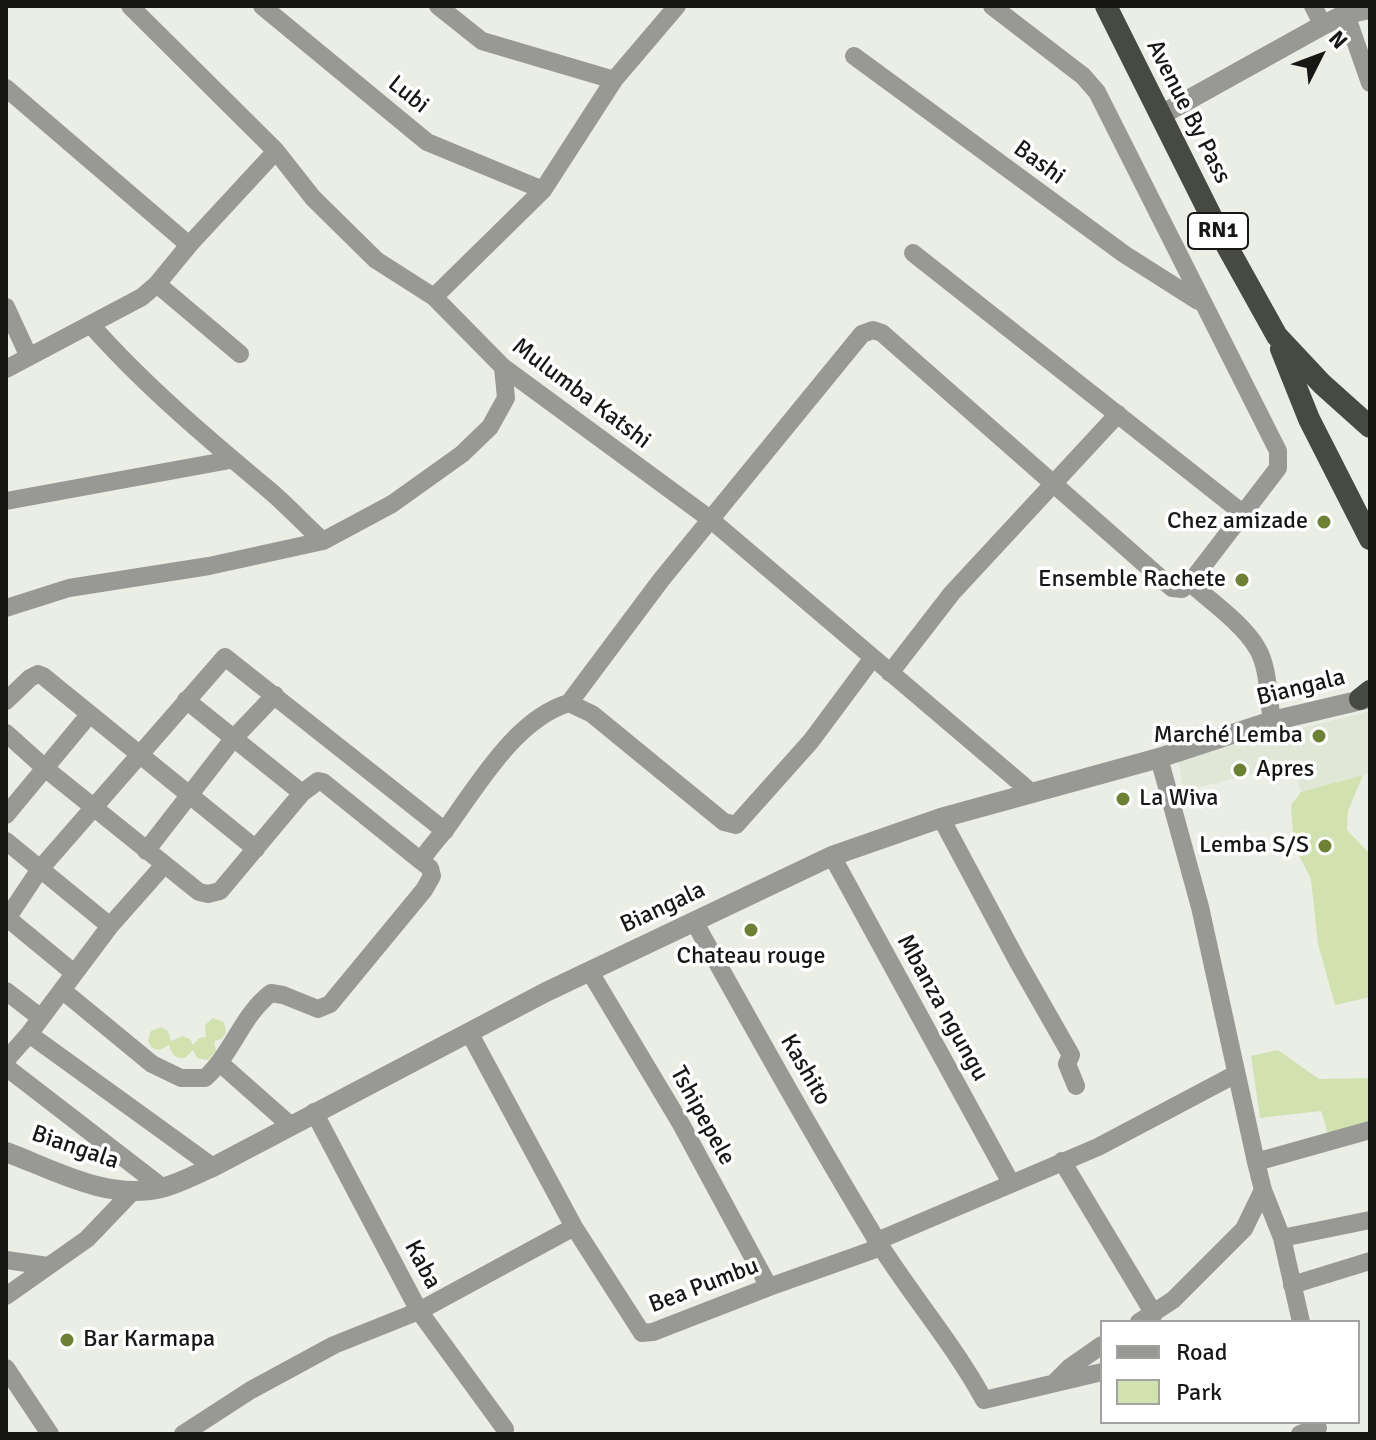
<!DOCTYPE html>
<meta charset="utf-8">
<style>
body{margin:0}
#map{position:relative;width:1376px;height:1440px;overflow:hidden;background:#ebeee5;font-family:Signika,sans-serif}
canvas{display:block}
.frame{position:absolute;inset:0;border:8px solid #171815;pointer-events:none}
.legend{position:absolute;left:1100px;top:1320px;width:260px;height:104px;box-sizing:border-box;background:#fff;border:2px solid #a2a3a1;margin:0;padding:10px 14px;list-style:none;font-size:24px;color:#171815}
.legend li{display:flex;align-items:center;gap:16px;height:40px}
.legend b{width:40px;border:2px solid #a2a3a1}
.north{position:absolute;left:1280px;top:16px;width:80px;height:80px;-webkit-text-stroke:6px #fff;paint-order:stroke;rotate:48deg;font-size:22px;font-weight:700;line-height:32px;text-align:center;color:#171815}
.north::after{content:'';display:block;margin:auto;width:28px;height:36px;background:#171815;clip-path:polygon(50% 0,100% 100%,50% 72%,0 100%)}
</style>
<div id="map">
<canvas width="1376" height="1440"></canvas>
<div class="frame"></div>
<ul class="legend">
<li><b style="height:10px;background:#989995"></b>Road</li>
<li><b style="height:22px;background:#d1e2b0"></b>Park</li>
</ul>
<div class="north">N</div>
</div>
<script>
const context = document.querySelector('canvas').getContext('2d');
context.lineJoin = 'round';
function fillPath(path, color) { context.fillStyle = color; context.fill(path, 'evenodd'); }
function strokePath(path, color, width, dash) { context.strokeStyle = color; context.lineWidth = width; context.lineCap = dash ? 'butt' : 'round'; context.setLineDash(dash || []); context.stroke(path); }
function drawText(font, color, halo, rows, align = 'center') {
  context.font = font + ' Signika,sans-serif'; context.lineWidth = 7; context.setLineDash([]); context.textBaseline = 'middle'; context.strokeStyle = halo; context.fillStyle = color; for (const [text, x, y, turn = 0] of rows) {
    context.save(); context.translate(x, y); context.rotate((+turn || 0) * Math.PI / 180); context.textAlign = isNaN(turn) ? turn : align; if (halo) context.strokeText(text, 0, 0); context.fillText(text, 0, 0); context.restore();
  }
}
const built = new Path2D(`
 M 1370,711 L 1370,773 L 1301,792 L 1292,764 L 1184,791 L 1178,759 Z`);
const green = new Path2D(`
 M 1363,775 L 1348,811 L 1347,830 L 1370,854 L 1370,997 L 1335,1005 L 1318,944 L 1311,879 L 1294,846 L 1291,805 L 1301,792 Z
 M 213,1018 L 224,1022 L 226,1032 L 222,1039 L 214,1041 L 216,1051 L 208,1060 L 197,1058 L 193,1050 L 185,1058 C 176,1059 171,1054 169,1045 L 159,1050 L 152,1048 L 148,1041 L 151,1031 L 161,1027 L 168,1031 L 171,1041 L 183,1036 L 190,1039 L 193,1045 L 199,1038 L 206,1037 L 205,1025 Z
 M 1278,1050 L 1319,1079 L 1370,1078 L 1370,1124 L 1329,1137 L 1321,1111 L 1260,1118 L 1251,1056 Z`);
const minor = new Path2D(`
 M 130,6 L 276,151 L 313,198 L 376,260 L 434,297 L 503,367 L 710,519 L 1031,792
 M 262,6 L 427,142 L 543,190
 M 438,6 L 482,41 L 614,80
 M 1313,6 L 1323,25
 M 1343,6 L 1370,83
 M 854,56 L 1124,254 L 1198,301
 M 6,88 L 189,245
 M 913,253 L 1245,515
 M 157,284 L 240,354
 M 434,297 L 543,190 L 614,80 L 677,6
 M 6,307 L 29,357
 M 91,325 C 145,386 207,438 269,490 C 288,506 305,525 323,541
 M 6,369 L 142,297 L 157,284 L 189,245 L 276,151
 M 6,501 L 230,460
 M 1190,583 C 1211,601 1244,625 1257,648 C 1269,667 1268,699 1272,721
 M 6,608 L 69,588 L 209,566 L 323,541 L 392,504 L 462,454 L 490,427 L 506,398 L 503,367
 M 890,673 L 952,593 L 1118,414
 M 186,700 L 302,793
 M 6,701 L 30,678 L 38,674 L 43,676 L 256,849
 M 569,703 L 592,714 L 724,822 L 736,825 L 811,741 L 872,659
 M 6,733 L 46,769 L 199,892 L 208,894 L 220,891 L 302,793 L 318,781 L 323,782 L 421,861
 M 1159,758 L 1200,907 L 1256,1162 L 1263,1190 L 1282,1238 L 1301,1322
 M 6,815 L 89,715
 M 941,818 L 1018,962 L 1071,1055 L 1067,1064 L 1076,1086
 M 6,841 L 110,926
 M 146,851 L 233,739 L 275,695
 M 832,856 L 1011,1183
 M 6,917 L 74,973
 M 6,920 L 40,869 L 225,657 L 445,831
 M 695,923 C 754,1029 813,1135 876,1239 C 910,1294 953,1343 984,1400 L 1102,1372
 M 590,972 L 681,1124 L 769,1287
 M 62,990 L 152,1064 L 181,1078 L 205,1078 C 232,1054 242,1015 271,993 L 283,995 L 318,1009 L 330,1004 L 424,890 L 432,876 L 430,868 L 421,861 C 429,848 439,838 448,826 C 479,783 517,718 569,703 L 661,580 L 862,334 L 873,330 L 882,333 L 1172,588 L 1182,589 L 1190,583 L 1278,468 L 1278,451 L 1097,92 L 1083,76 L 992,6
 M 6,991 L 41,1018
 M 29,1034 L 213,1167
 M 470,1034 L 574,1227 L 642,1333 L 653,1332 L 769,1287 L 873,1250 L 877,1241 L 1098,1147 L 1236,1074
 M 6,1060 L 29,1034 L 110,926 L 164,865
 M 221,1064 L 290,1125
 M 6,1067 L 163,1188
 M 314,1112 L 419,1311 L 505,1429
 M 1062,1161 L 1154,1314
 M 1256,1162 L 1370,1130
 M 1282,1238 L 1370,1220
 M 6,1260 L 48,1266
 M 1292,1285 L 1370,1261
 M 6,1296 L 87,1239 L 132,1192
 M 1139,1322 L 1173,1300 L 1244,1229 L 1263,1190
 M 6,1368 L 50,1434
 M 1055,1382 L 1069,1368 L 1102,1345
 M 183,1434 L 251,1390 L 334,1345 L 419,1311 L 574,1227
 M 1300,1434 L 1318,1428`);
const tertiary = new Path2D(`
 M 1161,115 L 1323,25 L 1346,14 L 1370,9
 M 6,1152 C 55,1170 107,1201 161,1188 C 179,1184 196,1174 213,1167 L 546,992 L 832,856 L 941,818 L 1159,758 L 1272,721 L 1370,698`);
const trunk = new Path2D(`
 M 1106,6 L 1219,232 L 1277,336 L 1322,384 L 1370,427
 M 1281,349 L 1309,419 L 1370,539
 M 1360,699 L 1370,691`);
const markers = [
 [1324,522,8,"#6c8133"],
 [1242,580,8,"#6c8133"],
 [1319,736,8,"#6c8133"],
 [1240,770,8,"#6c8133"],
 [1123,799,8,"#6c8133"],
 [1325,846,8,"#6c8133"],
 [751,930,8,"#6c8133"],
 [67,1340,8,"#6c8133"]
];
const shields = [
 [1218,231,60]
];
const shieldNames = [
 ["RN1",1218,231]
];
const streetNames = [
 ["Lubi",408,95,39],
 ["Avenue By Pass",1188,112,63],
 ["Bashi",1039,163,36],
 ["Mulumba Katshi",581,394,37],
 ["Biangala",1301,688,-14],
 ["Biangala",663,908,-25],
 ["Mbanza ngungu",942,1008,61],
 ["Kashito",805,1070,60],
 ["Tshipepele",702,1116,61],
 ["Biangala",75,1148,19],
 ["Kaba",422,1265,62],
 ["Bea Pumbu",704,1286,-21]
];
const poiNames = [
 ["Chez amizade",1308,522],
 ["Ensemble Rachete",1226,580],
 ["Marché Lemba",1303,736],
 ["Apres",1256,770,"left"],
 ["La Wiva",1139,799,"left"],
 ["Lemba S/S",1309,846],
 ["Chateau rouge",751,957,"center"],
 ["Bar Karmapa",83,1340,"left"]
];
fillPath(built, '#e1e7d6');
fillPath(green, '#d1e2b0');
strokePath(minor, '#989995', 18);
strokePath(tertiary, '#989995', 20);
strokePath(trunk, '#474a43', 22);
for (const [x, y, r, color] of markers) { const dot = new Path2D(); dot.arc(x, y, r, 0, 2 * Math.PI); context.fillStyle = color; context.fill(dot); strokePath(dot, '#fff', 3); }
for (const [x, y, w] of shields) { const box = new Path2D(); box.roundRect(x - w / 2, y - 18, w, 36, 6); context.fillStyle = '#fff'; context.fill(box); strokePath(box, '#171815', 2); }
drawText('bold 22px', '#171815', null, shieldNames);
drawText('24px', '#171815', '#fff', streetNames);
drawText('24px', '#171815', '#fff', poiNames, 'right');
</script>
